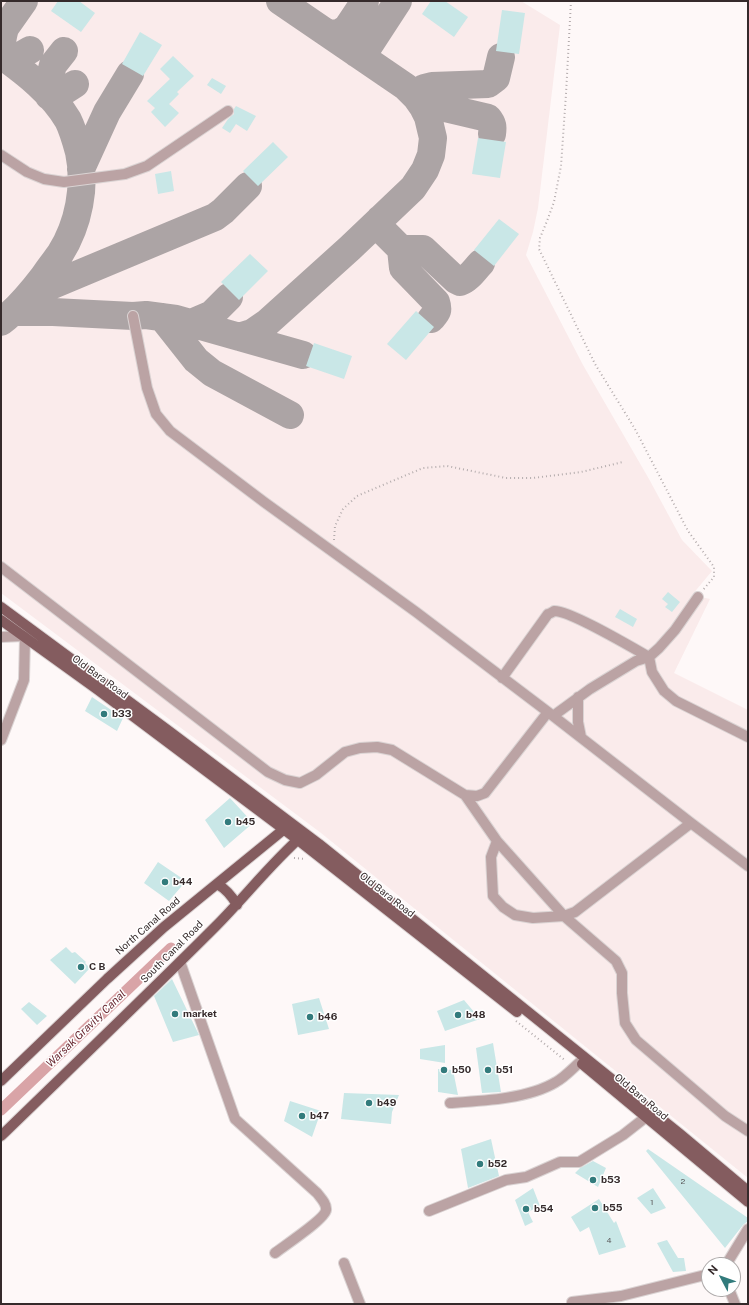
<!DOCTYPE html>
<style>
body{margin:0}
#map{position:relative;width:749px;height:1305px;overflow:hidden;background:#fef8f8;font-family:"Public Sans",sans-serif}
canvas{display:block}
.frame{position:absolute;inset:0;border:2px solid #352a2b;pointer-events:none}
.north{position:absolute;left:701px;top:1257px;width:40px;height:40px;box-sizing:border-box;background:#fff;border:1px solid #aeaaaa;border-radius:50%;rotate:311deg;font-size:11px;font-weight:700;line-height:16px;text-align:center;color:#352a2b}
.north::after{content:'';display:block;margin:auto;width:14px;height:18px;background:#327b7c;clip-path:polygon(50% 0,100% 100%,50% 72%,0 100%)}
</style>
<div id="map">
<canvas width="749" height="1305"></canvas>
<div class="frame"></div>
<div class="north">N</div>
</div>
<script>
const context = document.querySelector('canvas').getContext('2d');
context.lineJoin = 'round';
function fillPath(path, color) { context.fillStyle = color; context.fill(path, 'evenodd'); }
function strokePath(path, color, width, dash) { context.strokeStyle = color; context.lineWidth = width; context.lineCap = dash ? 'butt' : 'round'; context.setLineDash(dash || []); context.stroke(path); }
function drawText(font, color, halo, rows, align = 'center') {
  context.font = font + ' "Public Sans",sans-serif'; context.lineWidth = 3; context.setLineDash([]); context.textBaseline = 'middle'; context.strokeStyle = halo; context.fillStyle = color; for (const [text, x, y, turn = 0] of rows) {
    context.save(); context.translate(x, y); context.rotate((+turn || 0) * Math.PI / 180); context.textAlign = isNaN(turn) ? turn : align; if (halo) context.strokeText(text, 0, 0); context.fillText(text, 0, 0); context.restore();
  }
}
const built = new Path2D(`
 M 1,1 L 521,1 L 560,25 L 538,208 L 533,232 L 526,255 L 583,365 L 649,479 L 682,540 L 712,571 L 692,595 L 710,599 L 674,673 L 748,710 L 748,1178 L 321,833 L 1,593 Z`);
const canal = new Path2D(`
 M 1,1110 L 171,948`);
const taxiway = new Path2D(`
 M 5,28 C 2,39 0,48 6,58 L 18,57 L 30,50
 M 1,31 L 5,28 L 24,1
 M 329,34 L 339,33 L 347,28 L 365,1
 M 64,51 L 53,65 L 48,84 L 49,96 L 61,93 L 75,84
 M 356,53 L 368,47 L 398,1
 M 1,55 C 26,73 52,93 68,120 C 73,130 76,141 79,152 C 86,186 79,224 60,254 C 55,261 49,268 44,276 C 31,293 18,309 1,322
 M 416,97 L 424,88 L 432,86 L 488,84 L 496,78 L 501,57
 M 420,102 L 488,118 C 493,124 493,127 492,134
 M 81,169 L 107,112 L 130,74
 M 380,219 L 383,231 L 401,249 L 423,249 L 456,280 L 460,282 C 469,279 475,269 481,263
 M 401,249 L 403,268 L 436,302 C 439,311 437,312 431,319
 M 31,294 L 215,217 L 223,211 L 248,186
 M 14,312 L 53,312 L 133,316 L 146,315 L 176,319 L 303,355
 M 162,317 L 196,360 L 212,373 L 290,415
 M 191,323 L 212,314 L 229,297
 M 239,337 L 252,333 L 268,322 L 350,248 L 413,188 L 425,170 L 431,155 L 433,138 L 428,117 L 423,107 L 416,97 L 406,87 L 280,1`);
const building = new Path2D(`
 M 58,1 L 79,1 L 95,13 L 81,32 L 51,11 Z
 M 431,1 L 445,1 L 468,17 L 454,37 L 422,14 Z
 M 502,10 L 525,13 L 519,54 L 496,51 Z
 M 140,32 L 162,45 L 143,76 L 122,64 Z
 M 173,56 L 194,76 L 177,92 L 179,94 L 169,104 L 179,113 L 165,127 L 151,112 L 155,108 L 147,101 L 170,79 L 160,69 Z
 M 212,78 L 226,86 L 221,94 L 207,85 Z
 M 236,106 L 256,116 L 247,131 L 236,124 L 230,133 L 222,128 L 228,119 L 234,114 L 234,109 Z
 M 478,138 L 506,142 L 500,178 L 472,174 Z
 M 273,142 L 288,157 L 258,186 L 243,171 Z
 M 171,171 L 174,191 L 158,194 L 155,174 Z
 M 499,219 L 519,234 L 494,266 L 474,250 Z
 M 250,254 L 268,271 L 239,300 L 221,282 Z
 M 416,311 L 434,327 L 406,360 L 387,344 Z
 M 314,343 L 352,356 L 344,379 L 306,366 Z
 M 668,592 L 680,602 L 672,612 L 665,607 L 668,604 L 662,599 Z
 M 620,609 L 637,619 L 633,627 L 615,617 Z
 M 92,697 L 123,718 L 117,731 L 85,711 Z
 M 230,798 L 253,823 L 224,848 L 205,820 Z
 M 158,862 L 186,881 L 169,901 L 144,883 Z
 M 66,947 L 72,953 L 75,952 L 86,962 L 85,963 L 90,968 L 75,984 L 50,960 Z
 M 172,979 L 199,1035 L 173,1042 L 154,996 Z
 M 319,998 L 329,1029 L 298,1035 L 292,1004 Z
 M 464,1000 L 480,1019 L 445,1031 L 437,1011 Z
 M 29,1002 L 47,1016 L 37,1025 L 21,1009 Z
 M 493,1043 L 501,1092 L 482,1093 L 476,1048 Z
 M 445,1045 L 445,1063 L 420,1059 L 420,1049 Z
 M 438,1069 L 453,1070 L 458,1095 L 438,1092 Z
 M 344,1093 L 399,1095 L 392,1112 L 391,1124 L 341,1119 Z
 M 290,1101 L 321,1111 L 312,1137 L 284,1121 Z
 M 491,1139 L 499,1176 L 468,1188 L 461,1149 Z
 M 648,1149 L 748,1218 L 748,1221 L 743,1225 L 725,1248 L 646,1151 Z
 M 593,1161 L 606,1168 L 598,1187 L 575,1173 L 580,1168 Z
 M 533,1188 L 540,1206 L 528,1212 L 533,1222 L 525,1226 L 515,1200 Z
 M 653,1188 L 666,1208 L 651,1214 L 637,1198 Z
 M 599,1199 L 614,1223 L 616,1221 L 626,1247 L 599,1255 L 589,1227 L 580,1232 L 571,1217 Z
 M 667,1240 L 678,1258 L 684,1258 L 686,1271 L 673,1272 L 657,1243 Z`);
const path = new Path2D(`
 M 571,1 L 566,94 L 561,166 L 554,202 L 547,221 L 540,238 L 539,249 L 595,364 L 635,429 L 688,531 L 714,567 L 714,577 L 703,590
 M 334,540 L 335,526 L 343,509 L 357,496 L 423,468 L 447,466 L 506,478 L 533,478 L 581,472 L 623,462
 M 294,858 L 305,859
 M 516,1021 L 566,1061`);
const minor = new Path2D(`
 M 1,155 L 27,172 L 44,179 L 64,182 L 125,174 L 147,166 L 228,111
 M 133,316 L 147,388 L 156,414 L 170,431 L 264,502 L 416,612 L 548,712 L 691,823 L 748,866
 M 1,567 L 268,772 L 285,780 L 300,783 L 316,775 L 345,752 L 360,748 L 377,747 L 392,750 L 465,795 L 477,796 L 485,793 L 548,712
 M 1,637 L 23,636
 M 502,678 L 548,614 C 549,614 553,612 554,611 C 569,610 633,648 649,657 L 652,672 L 664,691 L 676,701 L 748,737
 M 578,697 L 578,722 L 581,737
 M 553,716 L 590,689 L 636,661 L 649,657 L 659,648 L 675,630 L 698,597
 M 1,740 L 24,680 L 25,637
 M 465,795 L 497,841 L 564,916 L 616,961 L 622,973 L 622,993 L 625,1023 L 636,1040 L 725,1116 L 748,1131
 M 497,841 L 491,857 L 493,896 L 503,907 L 515,915 L 533,918 L 564,916 L 575,912 L 691,823
 M 180,962 L 235,1119 L 317,1193 C 320,1197 327,1204 326,1210 C 325,1219 284,1246 275,1253
 M 450,1103 C 482,1101 528,1099 556,1082 C 565,1077 572,1069 580,1062
 M 429,1211 L 506,1180 L 526,1177 L 560,1162 L 579,1162 L 623,1135 L 646,1117 L 652,1112
 M 344,1263 L 360,1304
 M 726,1265 L 748,1229
 M 729,1289 L 735,1304
 M 572,1302 L 621,1296 L 709,1274`);
const major = new Path2D(`
 M 1,607 L 169,731 L 319,844 L 680,1134 L 748,1191
 M 1,620 L 98,690 L 298,840 L 517,1012
 M 217,884 C 226,889 232,896 237,905
 M 582,1064 L 748,1202
 M 1,1081 L 107,979 L 164,927 L 283,830 L 288,827
 M 1,1136 C 73,1066 145,997 215,927 C 245,897 271,863 303,835`);
const markers = [
 [104,714,4,"#327b7c"],
 [228,822,4,"#327b7c"],
 [165,882,4,"#327b7c"],
 [81,967,4,"#327b7c"],
 [175,1014,4,"#327b7c"],
 [458,1015,4,"#327b7c"],
 [310,1017,4,"#327b7c"],
 [444,1070,4,"#327b7c"],
 [488,1070,4,"#327b7c"],
 [369,1103,4,"#327b7c"],
 [302,1116,4,"#327b7c"],
 [480,1164,4,"#327b7c"],
 [593,1180,4,"#327b7c"],
 [595,1208,4,"#327b7c"],
 [526,1209,4,"#327b7c"]
];
const numberNames = [
 ["2",683,1182],
 ["1",652,1203],
 ["4",609,1241]
];
const streetNames = [
 ["Old Bara Road",100,677,36],
 ["Old Bara Road",387,895,38],
 ["North Canal Road",148,926,-41],
 ["South Canal Road",172,952,-45],
 ["Old Bara Road",641,1097,40]
];
const poiNames = [
 ["b33",112,714],
 ["b45",236,822],
 ["b44",173,882],
 ["C B",89,967],
 ["market",183,1014],
 ["b48",466,1015],
 ["b46",318,1017],
 ["b50",452,1070],
 ["b51",496,1070],
 ["b49",377,1103],
 ["b47",310,1116],
 ["b52",488,1164],
 ["b53",601,1180],
 ["b55",603,1208],
 ["b54",534,1209]
];
const waterNames = [
 ["Warsak Gravity Canal",86,1029,-44]
];
fillPath(built, '#faebeb');
strokePath(canal, '#d9a4a7', 11);
strokePath(taxiway, '#aca4a5', 28);
fillPath(building, '#c9e7e7');
strokePath(minor, '#dad3d3', 12);
strokePath(major, '#dad3d3', 12);
strokePath(path, '#b4acad', 2, [1, 3]);
strokePath(minor, '#bba3a4', 10);
strokePath(major, '#845c5f', 10);
for (const [x, y, r, color] of markers) { const dot = new Path2D(); dot.arc(x, y, r, 0, 2 * Math.PI); context.fillStyle = color; context.fill(dot); strokePath(dot, '#fff', 1.5); }
drawText('8px', '#5a595a', null, numberNames);
drawText('10px', '#352a2b', '#fff', streetNames);
drawText('bold 10px', '#352a2b', '#fff', poiNames, 'left');
drawText('italic 11px', '#682730', '#fff', waterNames);
</script>
